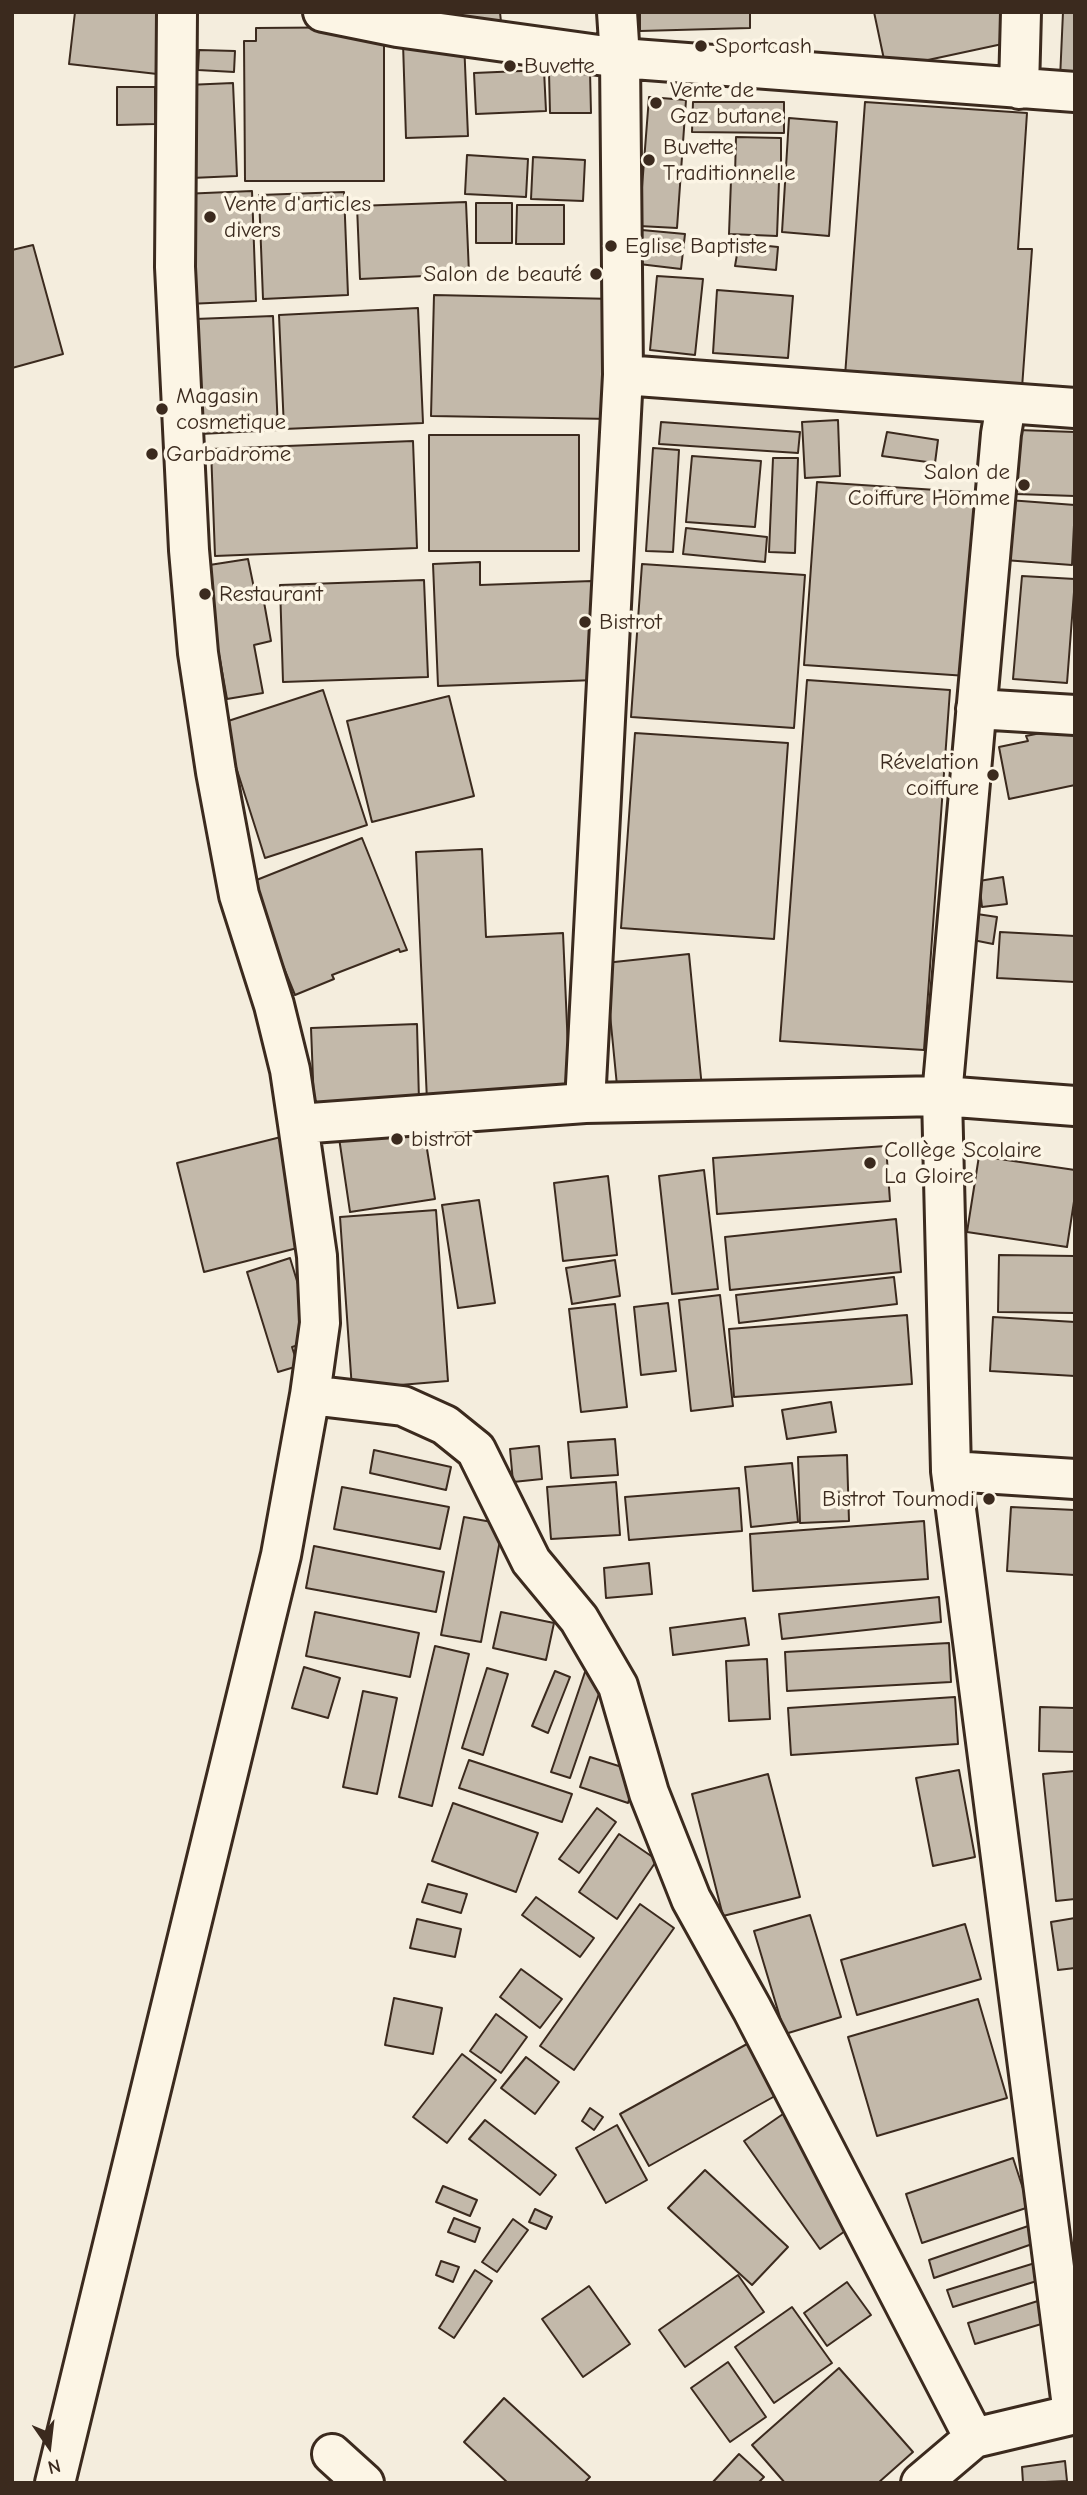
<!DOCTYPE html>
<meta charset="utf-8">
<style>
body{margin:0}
#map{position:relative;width:1087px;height:2495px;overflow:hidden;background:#f4eddd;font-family:"Comic Neue",sans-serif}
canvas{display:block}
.frame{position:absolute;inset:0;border:14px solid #3b2a1e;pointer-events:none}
.north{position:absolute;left:14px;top:2411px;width:70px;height:70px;-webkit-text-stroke:5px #fcf5e5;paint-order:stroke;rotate:166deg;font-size:19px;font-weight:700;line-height:28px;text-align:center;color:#3b2a1e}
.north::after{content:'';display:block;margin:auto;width:24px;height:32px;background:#3b2a1e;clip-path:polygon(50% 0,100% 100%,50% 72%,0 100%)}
</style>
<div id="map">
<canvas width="1087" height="2495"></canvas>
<div class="frame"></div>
<div class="north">N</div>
</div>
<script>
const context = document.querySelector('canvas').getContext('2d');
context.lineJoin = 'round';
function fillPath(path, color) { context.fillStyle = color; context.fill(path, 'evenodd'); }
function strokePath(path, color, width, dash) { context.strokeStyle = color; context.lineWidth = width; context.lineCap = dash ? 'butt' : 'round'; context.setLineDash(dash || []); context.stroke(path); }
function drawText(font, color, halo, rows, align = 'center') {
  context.font = font + ' "Comic Neue",sans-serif'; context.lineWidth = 7; context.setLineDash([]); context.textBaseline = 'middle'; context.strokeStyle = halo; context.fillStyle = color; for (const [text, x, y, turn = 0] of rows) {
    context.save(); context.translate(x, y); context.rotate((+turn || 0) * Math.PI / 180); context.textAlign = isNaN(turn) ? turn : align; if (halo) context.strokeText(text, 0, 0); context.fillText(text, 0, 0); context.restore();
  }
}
const building = new Path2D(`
 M 75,12 L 173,12 L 166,75 L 69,64 Z
 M 444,12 L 500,12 L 501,22 L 446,29 Z
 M 640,12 L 750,12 L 750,28 L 640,31 Z
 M 874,12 L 1001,12 L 1007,43 L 886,69 Z
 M 1063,12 L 1075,12 L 1075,79 L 1060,79 Z
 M 384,27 L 384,181 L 245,181 L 244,41 L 256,41 L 256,28 Z
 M 464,41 L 468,136 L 406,138 L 403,43 Z
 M 199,50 L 235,51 L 234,72 L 198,70 Z
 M 544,70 L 546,111 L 476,114 L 474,73 Z
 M 590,71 L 591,113 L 550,113 L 549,72 Z
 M 233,83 L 237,176 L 191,178 L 187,85 Z
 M 117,87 L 155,87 L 155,124 L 117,125 Z
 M 649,97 L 686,100 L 677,228 L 639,226 Z
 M 693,102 L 784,102 L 784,133 L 692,132 Z
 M 865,102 L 1027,113 L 1018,249 L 1032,249 L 1022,388 L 845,376 Z
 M 789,118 L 837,122 L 829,236 L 782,232 Z
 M 736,137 L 781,138 L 781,176 L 735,175 Z
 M 467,155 L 528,159 L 526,197 L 465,194 Z
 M 533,157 L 585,160 L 583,201 L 531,199 Z
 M 731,180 L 779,182 L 777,236 L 729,234 Z
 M 252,191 L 256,301 L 187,304 L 182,194 Z
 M 344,192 L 348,295 L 263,299 L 259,195 Z
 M 466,202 L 469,274 L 360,279 L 357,206 Z
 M 476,203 L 512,203 L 512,243 L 476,243 Z
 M 517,205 L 564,205 L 564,244 L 516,244 Z
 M 642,230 L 685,234 L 681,269 L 639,264 Z
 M 739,243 L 778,247 L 776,270 L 735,266 Z
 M 33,245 L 63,354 L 12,368 L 12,250 Z
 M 657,276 L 703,279 L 695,355 L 650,350 Z
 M 717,290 L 793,296 L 788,358 L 713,353 Z
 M 434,295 L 615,299 L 612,419 L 431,416 Z
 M 418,308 L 423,423 L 284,429 L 279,315 Z
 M 273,316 L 278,430 L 200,434 L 195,319 Z
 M 838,420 L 840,476 L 805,478 L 802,422 Z
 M 661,422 L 800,432 L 798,453 L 659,444 Z
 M 1018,430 L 1075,432 L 1075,496 L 1015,494 Z
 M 887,432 L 938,440 L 935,463 L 882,456 Z
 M 429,435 L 579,435 L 579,551 L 429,551 Z
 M 413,441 L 417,548 L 215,556 L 211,449 Z
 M 653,448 L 679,450 L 673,552 L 646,551 Z
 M 692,456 L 761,461 L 755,527 L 686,522 Z
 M 773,458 L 798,458 L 795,553 L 769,552 Z
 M 817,482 L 981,493 L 967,676 L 804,665 Z
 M 1008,500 L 1075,505 L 1072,565 L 1004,560 Z
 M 686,528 L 767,537 L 765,562 L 683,554 Z
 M 248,559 L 255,593 L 262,591 L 271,641 L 254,645 L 263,693 L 227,699 L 203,566 Z
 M 480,562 L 480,585 L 592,581 L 595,680 L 438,686 L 433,564 Z
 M 642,564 L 805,575 L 794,728 L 631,717 Z
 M 1022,576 L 1075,579 L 1067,683 L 1013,679 Z
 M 424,580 L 428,677 L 283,682 L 280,585 Z
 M 807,680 L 950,690 L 924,1050 L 780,1041 Z
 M 323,690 L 367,825 L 265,858 L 222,723 Z
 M 449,696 L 474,796 L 372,822 L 347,721 Z
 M 1075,726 L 1075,785 L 1009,799 L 999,747 L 1028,741 L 1026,736 Z
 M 635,733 L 788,743 L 774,939 L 621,928 Z
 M 362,838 L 407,950 L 400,952 L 399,949 L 332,975 L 334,979 L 295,995 L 249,883 Z
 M 482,849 L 486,937 L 563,933 L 570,1095 L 427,1101 L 416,852 Z
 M 1003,877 L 1007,904 L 982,907 L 979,881 Z
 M 977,914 L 997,917 L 993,944 L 973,940 Z
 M 1000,932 L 1075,936 L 1075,982 L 997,978 Z
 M 689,954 L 702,1088 L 618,1096 L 605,963 Z
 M 417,1024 L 419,1101 L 314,1105 L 311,1028 Z
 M 422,1118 L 435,1199 L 350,1212 L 338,1131 Z
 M 281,1137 L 309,1245 L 204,1272 L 177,1163 Z
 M 886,1146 L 890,1201 L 717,1214 L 713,1158 Z
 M 979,1156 L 1075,1170 L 1075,1195 L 1067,1247 L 967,1232 Z
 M 704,1170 L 718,1289 L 672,1294 L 659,1176 Z
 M 608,1176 L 617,1255 L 563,1261 L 554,1183 Z
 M 479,1200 L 495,1303 L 458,1308 L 442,1205 Z
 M 436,1210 L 448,1381 L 352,1389 L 340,1217 Z
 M 896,1219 L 901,1272 L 730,1290 L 725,1237 Z
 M 999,1255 L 1075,1256 L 1075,1313 L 998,1312 Z
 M 290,1258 L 315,1340 L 292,1347 L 298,1366 L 278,1372 L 247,1272 Z
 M 615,1260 L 620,1296 L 572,1304 L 566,1268 Z
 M 894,1277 L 897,1304 L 739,1323 L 736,1295 Z
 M 720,1295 L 733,1406 L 691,1411 L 679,1300 Z
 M 668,1303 L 676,1371 L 641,1375 L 634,1307 Z
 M 615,1304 L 627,1407 L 581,1412 L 569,1309 Z
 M 907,1315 L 912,1384 L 734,1397 L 729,1329 Z
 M 993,1317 L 1075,1322 L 1075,1376 L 990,1371 Z
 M 831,1402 L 836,1432 L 787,1439 L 782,1410 Z
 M 615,1439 L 618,1475 L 571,1478 L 568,1442 Z
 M 539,1446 L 542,1479 L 513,1482 L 510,1449 Z
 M 374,1450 L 451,1467 L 446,1490 L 370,1473 Z
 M 847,1455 L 849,1521 L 800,1523 L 798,1457 Z
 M 792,1463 L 798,1522 L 751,1527 L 745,1467 Z
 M 616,1482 L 620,1535 L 551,1539 L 547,1487 Z
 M 342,1487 L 449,1507 L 440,1549 L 334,1529 Z
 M 739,1488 L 742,1531 L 629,1540 L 625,1497 Z
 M 1011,1507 L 1075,1510 L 1075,1575 L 1007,1571 Z
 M 464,1517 L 503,1524 L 481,1642 L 441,1635 Z
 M 924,1521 L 928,1579 L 753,1591 L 750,1534 Z
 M 314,1546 L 444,1572 L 436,1612 L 306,1588 Z
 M 649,1563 L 652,1594 L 606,1598 L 604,1568 Z
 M 939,1597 L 941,1622 L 782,1639 L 779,1614 Z
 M 315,1612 L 419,1633 L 410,1677 L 306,1656 Z
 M 501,1612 L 554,1623 L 546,1660 L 493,1648 Z
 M 745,1618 L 749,1645 L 673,1655 L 670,1628 Z
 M 949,1643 L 951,1682 L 787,1691 L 785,1652 Z
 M 435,1646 L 469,1654 L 432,1806 L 399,1797 Z
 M 767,1659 L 770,1719 L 729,1721 L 726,1661 Z
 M 304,1667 L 340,1678 L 328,1718 L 292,1708 Z
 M 487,1668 L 508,1674 L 483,1755 L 462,1748 Z
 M 555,1671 L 570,1677 L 548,1733 L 532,1726 Z
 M 585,1672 L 604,1679 L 570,1778 L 551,1772 Z
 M 363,1691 L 397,1698 L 377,1794 L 343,1787 Z
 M 955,1697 L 958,1744 L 791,1755 L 788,1708 Z
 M 1040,1707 L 1075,1708 L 1075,1752 L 1039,1751 Z
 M 590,1757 L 638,1772 L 628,1803 L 580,1787 Z
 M 469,1760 L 572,1794 L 562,1822 L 459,1788 Z
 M 959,1770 L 975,1857 L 933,1866 L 916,1778 Z
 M 1075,1771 L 1075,1899 L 1056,1901 L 1043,1774 Z
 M 768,1774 L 800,1897 L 723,1916 L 692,1794 Z
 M 453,1803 L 538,1833 L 516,1892 L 432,1861 Z
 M 597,1808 L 616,1822 L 579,1873 L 559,1859 Z
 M 619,1834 L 657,1860 L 617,1919 L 579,1892 Z
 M 428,1884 L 467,1894 L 461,1913 L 422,1902 Z
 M 536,1897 L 594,1938 L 580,1957 L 522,1915 Z
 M 640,1904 L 674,1928 L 574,2070 L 540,2046 Z
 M 810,1915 L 841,2017 L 785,2034 L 754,1931 Z
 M 1075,1918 L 1075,1968 L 1058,1970 L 1051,1922 Z
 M 417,1919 L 461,1929 L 455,1957 L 410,1948 Z
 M 965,1924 L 981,1979 L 857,2015 L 841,1960 Z
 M 521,1969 L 562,1999 L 540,2028 L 500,1997 Z
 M 394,1998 L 442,2008 L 433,2054 L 385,2045 Z
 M 978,1999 L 1007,2098 L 877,2136 L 848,2037 Z
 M 496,2014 L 527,2037 L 501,2073 L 470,2051 Z
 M 756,2039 L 784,2091 L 649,2166 L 620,2114 Z
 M 462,2054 L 496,2080 L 447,2143 L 413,2117 Z
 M 526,2057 L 559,2082 L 535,2114 L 501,2088 Z
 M 590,2108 L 603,2117 L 594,2130 L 582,2121 Z
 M 783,2114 L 859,2221 L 820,2249 L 744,2141 Z
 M 485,2120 L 556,2175 L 540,2195 L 469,2139 Z
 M 617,2125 L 647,2180 L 606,2203 L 576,2148 Z
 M 1013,2158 L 1029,2207 L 922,2243 L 906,2194 Z
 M 705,2170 L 788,2247 L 752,2285 L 668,2208 Z
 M 443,2186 L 477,2200 L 470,2216 L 436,2202 Z
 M 535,2209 L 552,2217 L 546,2229 L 529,2222 Z
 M 454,2218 L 480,2228 L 475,2242 L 448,2232 Z
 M 513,2219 L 528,2230 L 497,2272 L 482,2262 Z
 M 1034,2224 L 1041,2241 L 934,2278 L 929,2260 Z
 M 441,2261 L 459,2267 L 453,2282 L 436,2275 Z
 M 1035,2263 L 1040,2280 L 953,2307 L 947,2290 Z
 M 475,2270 L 492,2281 L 454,2338 L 439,2328 Z
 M 738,2275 L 764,2312 L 685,2367 L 659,2330 Z
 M 847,2282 L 871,2315 L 827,2346 L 804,2313 Z
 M 589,2286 L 630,2344 L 583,2377 L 542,2319 Z
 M 1041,2300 L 1048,2322 L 975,2344 L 968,2323 Z
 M 792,2307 L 832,2363 L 774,2403 L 735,2347 Z
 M 728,2362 L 766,2417 L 730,2442 L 691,2388 Z
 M 839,2368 L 913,2452 L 878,2483 L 785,2483 L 752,2445 Z
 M 504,2398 L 590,2477 L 584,2483 L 508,2483 L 464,2442 Z
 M 739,2454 L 764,2477 L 758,2483 L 712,2483 Z
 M 1065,2461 L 1067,2481 L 1023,2483 L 1022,2467 Z`);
const minor = new Path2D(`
 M 177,12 L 175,267 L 189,550 L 198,653 L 216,772 L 239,895 L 274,1005 L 290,1070 L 298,1124 L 317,1256 L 320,1323 L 310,1395 L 403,1406 L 445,1425 L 476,1450 L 531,1561 L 579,1619 L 618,1686 L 649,1793 L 691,1899 L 752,2009 L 974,2438 L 1075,2414
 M 323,12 L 397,27 L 620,58 L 1075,92
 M 1019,89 L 1021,12
 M 623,375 L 1075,408
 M 1006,405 L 1001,434 L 942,1096 L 951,1471 L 1073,2414
 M 976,709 L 1075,715
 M 585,1103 L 623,375 L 620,58 L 617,12
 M 298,1124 L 585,1103 L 942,1096 L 1075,1106
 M 951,1471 L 1075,1479
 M 332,2454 L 364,2483
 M 55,2483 L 281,1555 L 310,1395
 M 921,2483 L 974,2438`);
const markers = [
 [701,46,7,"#3b2a1e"],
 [510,66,7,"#3b2a1e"],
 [656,103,7,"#3b2a1e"],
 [649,160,7,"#3b2a1e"],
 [210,217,7,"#3b2a1e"],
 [611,246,7,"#3b2a1e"],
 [596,274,7,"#3b2a1e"],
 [162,409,7,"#3b2a1e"],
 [152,454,7,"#3b2a1e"],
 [1024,485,7,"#3b2a1e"],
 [205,594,7,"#3b2a1e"],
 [585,622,7,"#3b2a1e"],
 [993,775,7,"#3b2a1e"],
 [397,1139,7,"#3b2a1e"],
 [870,1163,7,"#3b2a1e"],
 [989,1499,7,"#3b2a1e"]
];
const poiNames = [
 ["Sportcash",715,46],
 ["Buvette",524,66],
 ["Vente de",670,90],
 ["Gaz butane",670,116],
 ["Buvette",663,147],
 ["Traditionnelle",663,173],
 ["Vente d'articles",224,204],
 ["divers",224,230],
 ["Eglise Baptiste",625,246],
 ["Salon de beauté",582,274,"right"],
 ["Magasin",176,396],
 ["cosmetique",176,422],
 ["Garbadrome",166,454],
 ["Salon de",1010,472,"right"],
 ["Coiffure Homme",1010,498,"right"],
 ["Restaurant",219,594],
 ["Bistrot",599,622],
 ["Révelation",979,762,"right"],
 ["coiffure",979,788,"right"],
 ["bistrot",411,1139],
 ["Collège Scolaire",884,1150],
 ["La Gloire",884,1176],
 ["Bistrot Toumodi",975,1499,"right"]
];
fillPath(building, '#c3b9aa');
strokePath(building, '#3b2a1e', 2);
strokePath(minor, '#3b2a1e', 44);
strokePath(minor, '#fcf5e5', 38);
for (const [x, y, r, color] of markers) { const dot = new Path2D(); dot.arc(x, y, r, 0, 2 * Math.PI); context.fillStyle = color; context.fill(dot); strokePath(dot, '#fcf5e5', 2.5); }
drawText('23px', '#3b2a1e', '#fcf5e5', poiNames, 'left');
</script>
